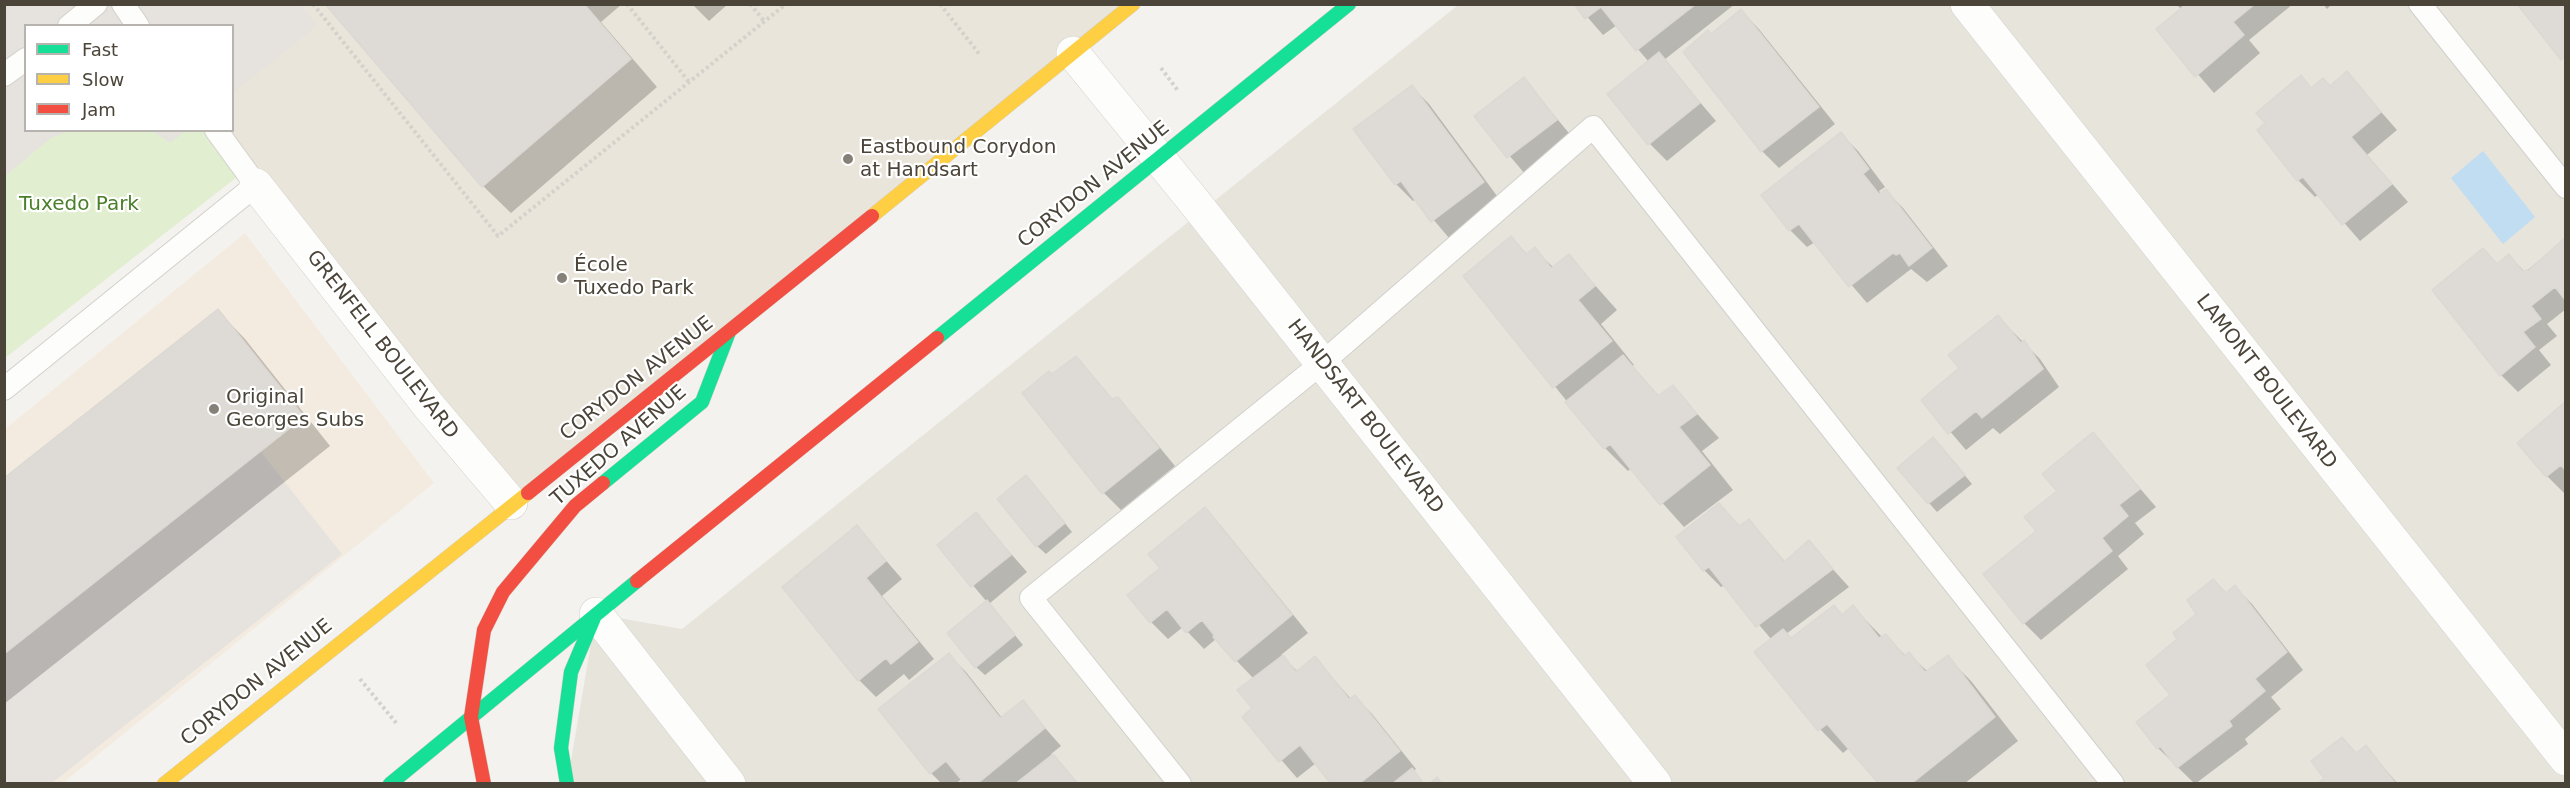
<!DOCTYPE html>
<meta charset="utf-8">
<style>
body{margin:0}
#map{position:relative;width:2570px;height:788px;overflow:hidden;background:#f4f2ee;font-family:"DejaVu Sans",sans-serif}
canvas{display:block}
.frame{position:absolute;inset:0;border:6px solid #4b4439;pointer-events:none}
.legend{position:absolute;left:24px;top:24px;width:210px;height:108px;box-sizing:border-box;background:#fff;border:2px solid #b7b4b0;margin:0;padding:8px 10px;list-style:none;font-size:18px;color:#4b4439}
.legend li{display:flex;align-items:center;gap:12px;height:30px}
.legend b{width:30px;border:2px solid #b7b4b0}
</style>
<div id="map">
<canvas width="2570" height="788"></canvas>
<div class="frame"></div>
<ul class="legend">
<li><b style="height:8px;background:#16e098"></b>Fast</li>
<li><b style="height:8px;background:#ffcf43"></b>Slow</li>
<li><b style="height:8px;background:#f24e42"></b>Jam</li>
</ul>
</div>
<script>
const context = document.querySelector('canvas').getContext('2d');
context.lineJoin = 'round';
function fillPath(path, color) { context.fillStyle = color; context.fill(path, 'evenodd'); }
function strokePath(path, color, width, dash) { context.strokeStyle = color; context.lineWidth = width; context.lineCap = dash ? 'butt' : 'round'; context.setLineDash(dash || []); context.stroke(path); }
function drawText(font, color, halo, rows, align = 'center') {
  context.font = font + ' "DejaVu Sans",sans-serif'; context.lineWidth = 4.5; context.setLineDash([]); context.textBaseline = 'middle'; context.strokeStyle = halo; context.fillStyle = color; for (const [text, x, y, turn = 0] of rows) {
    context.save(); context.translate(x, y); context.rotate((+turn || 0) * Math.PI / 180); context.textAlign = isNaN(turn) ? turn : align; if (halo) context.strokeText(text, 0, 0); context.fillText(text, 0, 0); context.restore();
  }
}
const residential = new Path2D(`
 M 1458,5 L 2565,5 L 2565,783 L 567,784 L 596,614 L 682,629 Z`);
const commercial = new Path2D(`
 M 245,233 L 434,483 L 63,783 L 5,784 L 5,429 Z`);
const education = new Path2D(`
 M 301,5 L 1133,5 L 511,503 L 217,131 L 232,130 L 233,91 L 317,25 Z`);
const green = new Path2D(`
 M 5,5 L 301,5 L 232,26 L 26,26 L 26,130 L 217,131 L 246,170 L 5,358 Z`);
const parking = new Path2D(`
 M 5,5 L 301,5 L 318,25 L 233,93 L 232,26 L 26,26 L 26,130 L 69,131 L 51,138 L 5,176 Z
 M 153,131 L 185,131 L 170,143 Z
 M 260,451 L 342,554 L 52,783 L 5,784 L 5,654 Z`);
const water = new Path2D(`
 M 2483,151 L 2535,217 L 2503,244 L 2451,178 Z`);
const shadow = new Path2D(`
 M 327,4 L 622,4 L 601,22 L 657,87 L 511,213 L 483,186 Z
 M 692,4 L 728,4 L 709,21 Z
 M 1576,4 L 1735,4 L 1664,60 L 1716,121 L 1667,161 L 1650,144 L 1649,62 L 1617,25 L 1603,35 Z
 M 2176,4 L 2293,4 L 2249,40 L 2260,53 L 2214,93 L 2159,29 L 2182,10 Z
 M 2323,4 L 2332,4 L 2327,9 Z
 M 1741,11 L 1758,28 L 1835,124 L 1779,168 L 1762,151 L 1711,35 Z
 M 2347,73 L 2397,130 L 2367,155 L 2408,202 L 2360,241 L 2319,194 L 2315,197 L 2298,180 L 2267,123 L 2301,77 L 2312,89 L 2329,88 Z
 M 1524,79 L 1573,138 L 1525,174 L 1476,116 Z
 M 1412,87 L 1429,104 L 1500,200 L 1449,238 L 1416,199 L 1413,201 L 1396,184 Z
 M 1841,134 L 1858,151 L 1885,187 L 1879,191 L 1881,194 L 1886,191 L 1903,208 L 1948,266 L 1927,282 L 1911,269 L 1867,303 L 1815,242 L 1807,247 L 1790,230 Z
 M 1511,238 L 1528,255 L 1534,249 L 1554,268 L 1569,256 L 1617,310 L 1601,324 L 1634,365 L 1632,366 L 1660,397 L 1673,387 L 1719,438 L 1702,451 L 1733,490 L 1684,527 L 1631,468 L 1628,471 L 1605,448 L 1465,276 Z
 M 2566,239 L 2566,309 L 2547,324 L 2557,336 L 2539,350 L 2551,365 L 2518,392 L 2501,375 L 2483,250 L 2498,265 L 2509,256 L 2525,272 Z
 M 218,311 L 245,339 L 330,446 L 4,704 L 4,480 Z
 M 1998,317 L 2040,359 L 2059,387 L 2000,434 L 1993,428 L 1966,450 L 1923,400 L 1961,369 Z
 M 1076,358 L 1113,400 L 1117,398 L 1134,416 L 1175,466 L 1121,510 L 1104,493 L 1024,393 Z
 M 2566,403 L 2566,492 L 2564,493 L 2547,476 Z
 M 2093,434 L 2156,507 L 2135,523 L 2144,534 L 2118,556 L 2128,569 L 2041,640 L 2024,623 L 2038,532 Z
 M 1942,448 L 1972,484 L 1937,512 L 1929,503 Z
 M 1035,486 L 1072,532 L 1046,554 L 1037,546 Z
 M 1719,505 L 1740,526 L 1749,520 L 1786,563 L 1809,543 L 1849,587 L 1786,634 L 1792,640 L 1834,607 L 1843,616 L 1853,607 L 1883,638 L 1885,636 L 1906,656 L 1909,654 L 1928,672 L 1947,657 L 1971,681 L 2018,741 L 1964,784 L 1880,784 L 1849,748 L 1843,753 L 1820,729 L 1772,640 L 1725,585 L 1721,587 L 1704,570 L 1679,538 Z
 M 1204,509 L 1221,526 L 1308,633 L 1281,655 L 1298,672 L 1315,658 L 1351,699 L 1355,697 L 1372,714 L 1416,769 L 1413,771 L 1425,784 L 1333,784 L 1316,763 L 1297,778 L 1244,717 L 1254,708 L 1254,679 L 1216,639 L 1204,649 L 1183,627 L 1168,639 L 1151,622 L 1162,568 Z
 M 976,514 L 1027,572 L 989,604 L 1023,645 L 985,675 L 976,667 L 987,602 L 939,545 Z
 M 857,527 L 902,579 L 882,596 L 934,659 L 909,680 L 904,674 L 876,697 L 859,680 Z
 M 2235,587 L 2252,604 L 2303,670 L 2271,697 L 2281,709 L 2245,739 L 2248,744 L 2195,784 L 2158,748 L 2172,695 L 2179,639 Z
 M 949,655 L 966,672 L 1002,718 L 1022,702 L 1061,746 L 1051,754 L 1079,784 L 967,784 L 962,778 L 956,784 L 942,784 L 931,773 Z
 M 2342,739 L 2357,754 L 2366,747 L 2398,784 L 2319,784 L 2326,778 Z`);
const building = new Path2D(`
 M 325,4 L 584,4 L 631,59 L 482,187 Z
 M 1574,4 L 1696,4 L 1636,51 L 1601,7 L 1585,19 Z
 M 2186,4 L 2255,4 L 2233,22 L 2244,35 L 2195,77 L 2156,29 Z
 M 2517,4 L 2566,4 L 2566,56 L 2561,60 Z
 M 1741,9 L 1819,107 L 1761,152 L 1683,52 L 1708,30 L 1711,34 Z
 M 1659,52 L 1700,103 L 1648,145 L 1607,94 Z
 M 2347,71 L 2381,112 L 2351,137 L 2392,184 L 2342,225 L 2303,177 L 2297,181 L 2257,130 L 2265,123 L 2256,113 L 2301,75 L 2311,88 L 2323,78 L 2330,86 Z
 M 1524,77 L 1557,120 L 1507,158 L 1474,116 Z
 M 1412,85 L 1484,182 L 1431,222 L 1401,181 L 1395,185 L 1353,129 Z
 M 1841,132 L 1869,169 L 1863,174 L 1879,194 L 1886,189 L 1932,248 L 1909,266 L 1900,253 L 1896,255 L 1893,253 L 1849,287 L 1799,224 L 1789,231 L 1761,195 Z
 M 1511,236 L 1526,254 L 1535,247 L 1551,268 L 1569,254 L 1595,286 L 1578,300 L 1612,341 L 1553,388 L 1463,276 Z
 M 2566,237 L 2566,301 L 2555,287 L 2531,306 L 2541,319 L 2523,332 L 2535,347 L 2500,376 L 2432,290 L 2483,248 L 2497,264 L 2509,254 L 2522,271 L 2529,270 Z
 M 218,309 L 304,417 L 4,654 L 4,478 Z
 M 1998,315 L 2021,343 L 2024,340 L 2043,369 L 1982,418 L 1976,411 L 1948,434 L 1921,400 L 1959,368 L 1948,355 Z
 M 1623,355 L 1658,396 L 1673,385 L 1697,414 L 1679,427 L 1710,465 L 1660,505 L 1610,444 L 1604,449 L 1565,402 Z
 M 1076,356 L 1112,399 L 1118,397 L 1159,448 L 1102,494 L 1022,393 L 1049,371 L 1052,374 Z
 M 2566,401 L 2566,471 L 2561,465 L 2546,477 L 2517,443 Z
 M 2093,432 L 2140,489 L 2119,505 L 2128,516 L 2102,538 L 2112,551 L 2023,624 L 1983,574 L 2036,531 L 2024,517 L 2057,491 L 2042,474 Z
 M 1933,437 L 1965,475 L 1928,504 L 1897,468 Z
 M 1026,475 L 1065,523 L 1036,547 L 997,499 Z
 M 1719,503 L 1739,526 L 1749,519 L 1784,562 L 1809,540 L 1833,569 L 1756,627 L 1709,567 L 1703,571 L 1676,537 Z
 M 1205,507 L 1292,615 L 1235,662 L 1213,637 L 1214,635 L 1202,620 L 1186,633 L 1167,609 L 1150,623 L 1127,595 L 1160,568 L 1148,554 Z
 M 976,512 L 1011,555 L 971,587 L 937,545 Z
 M 857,525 L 886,561 L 866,578 L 918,642 L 891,664 L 886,658 L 858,681 L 782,587 Z
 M 2213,579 L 2226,593 L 2235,585 L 2287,652 L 2255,679 L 2265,691 L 2229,721 L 2232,726 L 2177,768 L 2160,746 L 2157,749 L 2136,722 L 2170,695 L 2146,665 L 2177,639 L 2173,633 L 2196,614 L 2187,600 Z
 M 987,600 L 1015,635 L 975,668 L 947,633 Z
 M 1834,605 L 1842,615 L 1853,605 L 1879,638 L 1886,634 L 1904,656 L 1909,652 L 1925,672 L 1948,655 L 1995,717 L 1911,784 L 1879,784 L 1827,724 L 1818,731 L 1754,652 L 1783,629 L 1791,638 Z
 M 949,653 L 1000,718 L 1023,700 L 1045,728 L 977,784 L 965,784 L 946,761 L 930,774 L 878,709 Z
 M 1283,655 L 1296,672 L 1315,656 L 1349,699 L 1355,695 L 1400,751 L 1359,784 L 1331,784 L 1300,745 L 1279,762 L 1242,717 L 1252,708 L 1237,690 Z
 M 2342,737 L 2356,753 L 2366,745 L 2396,784 L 2317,784 L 2324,778 L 2311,761 Z
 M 1053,754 L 1078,784 L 1015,784 Z
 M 1412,768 L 1424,784 L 1392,784 Z
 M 1437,777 L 1442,784 L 1429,784 Z`);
const path = new Path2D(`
 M 313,4 L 498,236 L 786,4
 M 627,4 L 689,82
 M 750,4 L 764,21
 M 940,4 L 980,55
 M 1161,68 L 1179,92
 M 360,679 L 397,724`);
const lane = new Path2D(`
 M 123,4 L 138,26
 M 2420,4 L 2566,187
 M 69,26 L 96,4
 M 4,75 L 26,59
 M 4,389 L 256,185 L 216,130
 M 1180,784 L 1031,598 L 1322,363 L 1593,127 L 2113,784`);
const street = new Path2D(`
 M 1967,4 L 2566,759
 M 1073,53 L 1192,199 L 1655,784
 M 256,185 L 428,405 L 511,503
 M 596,614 L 729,784`);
const fast = new Path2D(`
 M 937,338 L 1349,4
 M 603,483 L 702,402 L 729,332
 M 390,784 L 637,581
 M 567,784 L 561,748 L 571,672 L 594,618`);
const slow = new Path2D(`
 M 872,216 L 1133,4
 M 164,784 L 528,493`);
const jam = new Path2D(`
 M 528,493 L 872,216
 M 637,581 L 937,338
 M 484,784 L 471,717 L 484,630 L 503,592 L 575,506 L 603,483`);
const markers = [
 [848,159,6,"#868178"],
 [562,278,6,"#868178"],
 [214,409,6,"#868178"]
];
const poiNames = [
 ["Eastbound Corydon",860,148],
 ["at Handsart",860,171],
 ["École",574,266],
 ["Tuxedo Park",574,289],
 ["Original",226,398],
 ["Georges Subs",226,421]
];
const streetNames = [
 ["CORYDON AVENUE",1094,185,-39],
 ["GRENFELL BOULEVARD",382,345,52],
 ["CORYDON AVENUE",637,379,-38],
 ["LAMONT BOULEVARD",2266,382,52],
 ["HANDSART BOULEVARD",1365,417,52],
 ["TUXEDO AVENUE",619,446,-41],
 ["CORYDON AVENUE",257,683,-39]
];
const parkNames = [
 ["Tuxedo Park",79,205]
];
fillPath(residential, '#e7e4dc');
fillPath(commercial, '#f3ebdf');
fillPath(education, '#eae5da');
fillPath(green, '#e1eecf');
fillPath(parking, '#e6e3df');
fillPath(water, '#c0ddf1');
fillPath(shadow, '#0003');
fillPath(building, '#dedbd6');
strokePath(building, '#dcd9d4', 1.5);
strokePath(lane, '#d2d0cb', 24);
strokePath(street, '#d2d0cb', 34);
strokePath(fast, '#d3cfc5', 15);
strokePath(slow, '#d3cfc5', 15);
strokePath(jam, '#d3cfc5', 15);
strokePath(path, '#d3d2cc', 4, [3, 3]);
strokePath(lane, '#fdfdfc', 22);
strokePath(street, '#fdfdfc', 33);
strokePath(fast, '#16e098', 14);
strokePath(slow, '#ffcf43', 14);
strokePath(jam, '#f24e42', 14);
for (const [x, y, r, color] of markers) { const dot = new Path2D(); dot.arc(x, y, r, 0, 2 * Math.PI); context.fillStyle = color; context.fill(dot); strokePath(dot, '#fff', 2); }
drawText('20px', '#4b4439', '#fff', poiNames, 'left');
drawText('20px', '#4b4439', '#fff', streetNames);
drawText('20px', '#4a7f2a', '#fff', parkNames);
</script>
